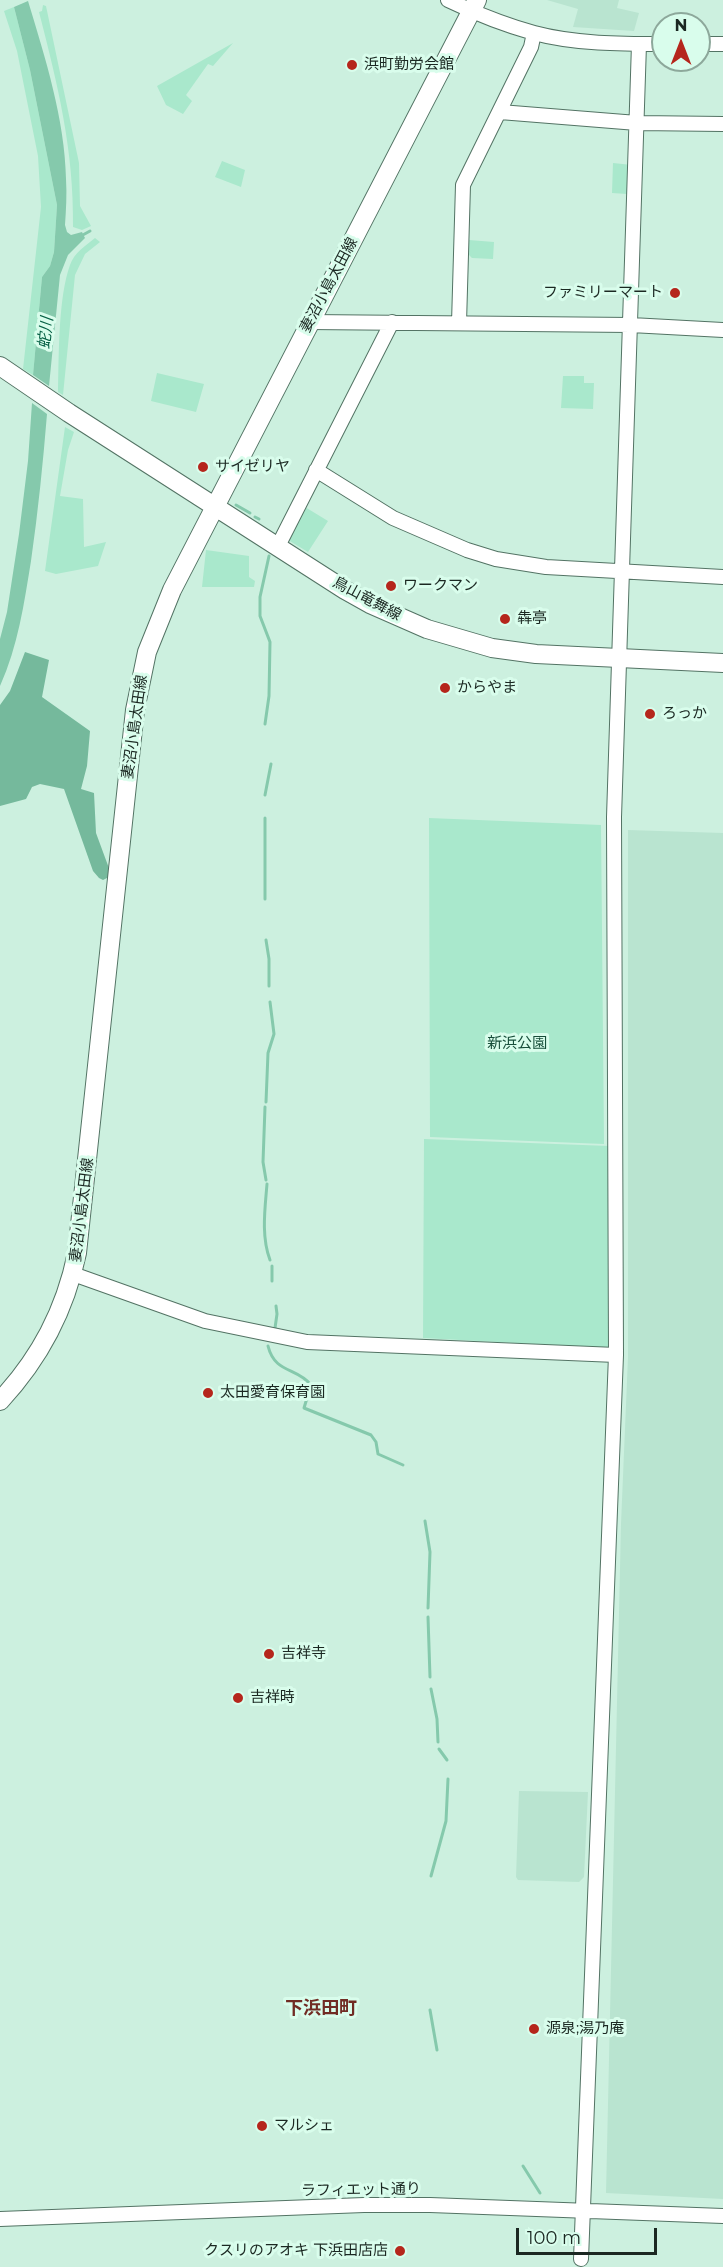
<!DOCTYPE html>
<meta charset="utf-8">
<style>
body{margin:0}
#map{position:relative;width:723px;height:2267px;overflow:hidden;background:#ccf0df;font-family:Montserrat,sans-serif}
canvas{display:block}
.north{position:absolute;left:651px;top:12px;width:60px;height:60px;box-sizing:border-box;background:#d9fdec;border:2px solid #8da89b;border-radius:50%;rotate:0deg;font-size:16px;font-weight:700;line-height:24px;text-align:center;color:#1b2822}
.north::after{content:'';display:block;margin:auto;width:21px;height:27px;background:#b5261c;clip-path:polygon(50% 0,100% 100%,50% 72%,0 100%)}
.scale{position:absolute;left:516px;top:2228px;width:141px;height:27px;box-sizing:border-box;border:3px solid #1b2822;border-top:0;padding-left:8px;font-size:18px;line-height:21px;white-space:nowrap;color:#1b2822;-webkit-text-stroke:4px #d9fdec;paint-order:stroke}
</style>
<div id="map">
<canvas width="723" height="2267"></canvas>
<div class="north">N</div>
<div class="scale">100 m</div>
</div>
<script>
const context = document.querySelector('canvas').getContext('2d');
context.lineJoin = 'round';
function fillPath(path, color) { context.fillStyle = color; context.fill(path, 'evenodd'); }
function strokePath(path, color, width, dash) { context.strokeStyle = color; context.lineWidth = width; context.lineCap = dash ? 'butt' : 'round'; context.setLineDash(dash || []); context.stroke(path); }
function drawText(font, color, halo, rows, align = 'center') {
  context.font = font + ' Montserrat,"Noto Sans JP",sans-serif'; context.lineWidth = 6; context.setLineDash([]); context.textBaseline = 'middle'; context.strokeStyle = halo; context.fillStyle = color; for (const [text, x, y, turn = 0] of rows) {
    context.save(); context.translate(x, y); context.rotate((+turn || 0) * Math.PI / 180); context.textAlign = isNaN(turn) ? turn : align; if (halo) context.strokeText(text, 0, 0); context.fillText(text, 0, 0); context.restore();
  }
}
const built = new Path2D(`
 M 547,0 L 619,0 L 617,8 L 639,13 L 634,31 L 573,27 L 578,9 Z
 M 628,830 L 723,833 L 723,2199 L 606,2193 L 621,1524 L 628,1357 Z
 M 519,1791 L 588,1792 L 584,1877 L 579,1882 L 518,1880 L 516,1877 Z`);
const green = new Path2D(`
 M 43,5 L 46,6 L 79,163 L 80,206 L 91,226 L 82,230 L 73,227 C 74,150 58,86 39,12 L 42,11 Z
 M 14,7 L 30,70 L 57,205 L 54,252 L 50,266 L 42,277 L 33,375 L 23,369 L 41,207 L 38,156 L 17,51 L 4,11 Z
 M 233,43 L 213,66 L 208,64 L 186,95 L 192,101 L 183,114 L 166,105 L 157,86 Z
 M 222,161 L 245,170 L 241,187 L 215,177 Z
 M 613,163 L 632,165 L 631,191 L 627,194 L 612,193 Z
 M 95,238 L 100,242 L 85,254 L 75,275 L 63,395 L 58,392 C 59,357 58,298 70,265 C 74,253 85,246 95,238 Z
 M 469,240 L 494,242 L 493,259 L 472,258 L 469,255 Z
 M 157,373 L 204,384 L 196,412 L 151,401 Z
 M 563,376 L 584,376 L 584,383 L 594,383 L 593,409 L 561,408 Z
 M 65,427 L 74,432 L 68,450 L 60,496 L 83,499 L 84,547 L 106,542 L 98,566 L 56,574 L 45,571 Z
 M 305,507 L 328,521 L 308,552 L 288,540 Z
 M 206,550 L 249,556 L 249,577 L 255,581 L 254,587 L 202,587 Z
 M 429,818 L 601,825 L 604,1144 L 430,1137 Z
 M 424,1139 L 609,1146 L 608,1348 L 423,1338 Z`);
const forest = new Path2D(`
 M 25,652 L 49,660 L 42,697 L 90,731 L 87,766 L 81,789 L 94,793 L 96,833 L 110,871 L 111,876 L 103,880 L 99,878 L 93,871 L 64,789 L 40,784 L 32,787 L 26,799 L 0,806 L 0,705 L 10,691 Z`);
const water = new Path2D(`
 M 28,1 C 45,57 65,120 66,179 C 67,194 66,210 65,225 L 67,232 L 71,235 L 82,232 L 85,238 L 68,255 L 60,275 L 49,386 L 33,375 L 42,277 L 50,266 L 54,252 L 57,205 L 30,70 L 14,7 Z
 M 32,403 L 47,414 C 43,463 38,512 31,561 C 24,604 18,646 0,686 L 0,639 L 7,612 L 19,534 L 28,461 Z`);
const stream = new Path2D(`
 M 81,236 L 90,231
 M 236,505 L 250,513
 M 255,517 L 259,519
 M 265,724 L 269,696 L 270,642 L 260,616 L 260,597 L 269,556
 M 265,795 L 271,764
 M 265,818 L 265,899
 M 266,940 L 269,959 L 269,986
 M 266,1102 L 268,1053 L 274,1034 L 270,1002
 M 265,1107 L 263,1162 L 266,1180
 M 267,1184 C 265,1209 261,1236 270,1260
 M 272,1266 L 272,1281
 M 275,1328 L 277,1314 L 276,1306
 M 268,1346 C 275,1374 297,1367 311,1385 L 304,1408 L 371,1435 L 376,1442 L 378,1454 L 403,1465
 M 425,1521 L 430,1552 L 428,1608
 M 428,1617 L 430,1677
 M 431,1689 L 437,1719 L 438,1742
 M 439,1749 L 447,1760
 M 431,1876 L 446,1821 L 448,1779
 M 430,2010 L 437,2050
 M 523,2166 L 540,2193`);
const minor = new Path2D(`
 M 448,0 C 475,13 505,25 534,33 C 575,44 621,44 663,44
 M 699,44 L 723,44
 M 500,112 L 637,123 L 723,124
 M 309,322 L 631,325 L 723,330
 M 459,323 L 463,185 L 531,47 L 534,33
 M 316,470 L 393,518 L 467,550 L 496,559 L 546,567 L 723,577
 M 278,546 L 392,322
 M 73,1274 L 205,1321 L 307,1342 L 616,1355
 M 0,2219 L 364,2205 L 430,2205 L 723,2216
 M 581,2259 L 616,1355 L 614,817 L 639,44`);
const major = new Path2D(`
 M 0,366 L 69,413 L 345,590 L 370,604 L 427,629 L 492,648 L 536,654 L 723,663
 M 0,1401 C 40,1358 65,1311 77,1253 L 135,710 L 147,652 L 172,590 L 477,0`);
const markers = [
 [352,65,6,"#b5261c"],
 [675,293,6,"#b5261c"],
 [203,467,6,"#b5261c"],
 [391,586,6,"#b5261c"],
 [505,619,6,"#b5261c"],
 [445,688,6,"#b5261c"],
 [650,714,6,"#b5261c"],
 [208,1393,6,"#b5261c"],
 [269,1654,6,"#b5261c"],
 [238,1698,6,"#b5261c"],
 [534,2029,6,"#b5261c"],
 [262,2126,6,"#b5261c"],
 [400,2251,6,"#b5261c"]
];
const poiNames = [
 ["浜町勤労会館",364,65],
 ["ファミリーマート",663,293,"right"],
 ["サイゼリヤ",215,467],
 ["ワークマン",403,586],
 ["犇亭",517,619],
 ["からやま",457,688],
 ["ろっか",662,714],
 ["太田愛育保育園",220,1393],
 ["吉祥寺",281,1654],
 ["吉祥時",250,1698],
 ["源泉;湯乃庵",546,2029],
 ["マルシェ",274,2126],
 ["クスリのアオキ 下浜田店店",388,2251,"right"]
];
const streetNames = [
 ["妻沼小島太田線",329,285,-62],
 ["鳥山竜舞線",367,599,28],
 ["妻沼小島太田線",135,727,-82],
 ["妻沼小島太田線",82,1210,-83],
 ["ラフィエット通り",361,2190,-1]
];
const parkNames = [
 ["新浜公園",517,1044]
];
const waterNames = [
 ["蛇川",46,333,-84]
];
const quarterNames = [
 ["下浜田町",321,2009]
];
fillPath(built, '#b9e4d0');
fillPath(green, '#a9e8cc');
fillPath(forest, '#75b99c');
fillPath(water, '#85c9ac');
strokePath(stream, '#85c9ac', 3);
strokePath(minor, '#537364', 16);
strokePath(major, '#537364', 20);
strokePath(minor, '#fff', 14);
strokePath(major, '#fff', 18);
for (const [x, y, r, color] of markers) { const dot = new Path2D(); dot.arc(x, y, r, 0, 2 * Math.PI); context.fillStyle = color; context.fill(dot); strokePath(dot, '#d9fdec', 2); }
drawText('15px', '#1b2822', '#d9fdec', poiNames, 'left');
drawText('15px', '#1b2822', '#d9fdec', streetNames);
drawText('15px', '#174e3a', '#d9fdec', parkNames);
drawText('italic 16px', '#076145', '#d9fdec', waterNames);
drawText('bold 18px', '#712c24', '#d9fdec', quarterNames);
</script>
